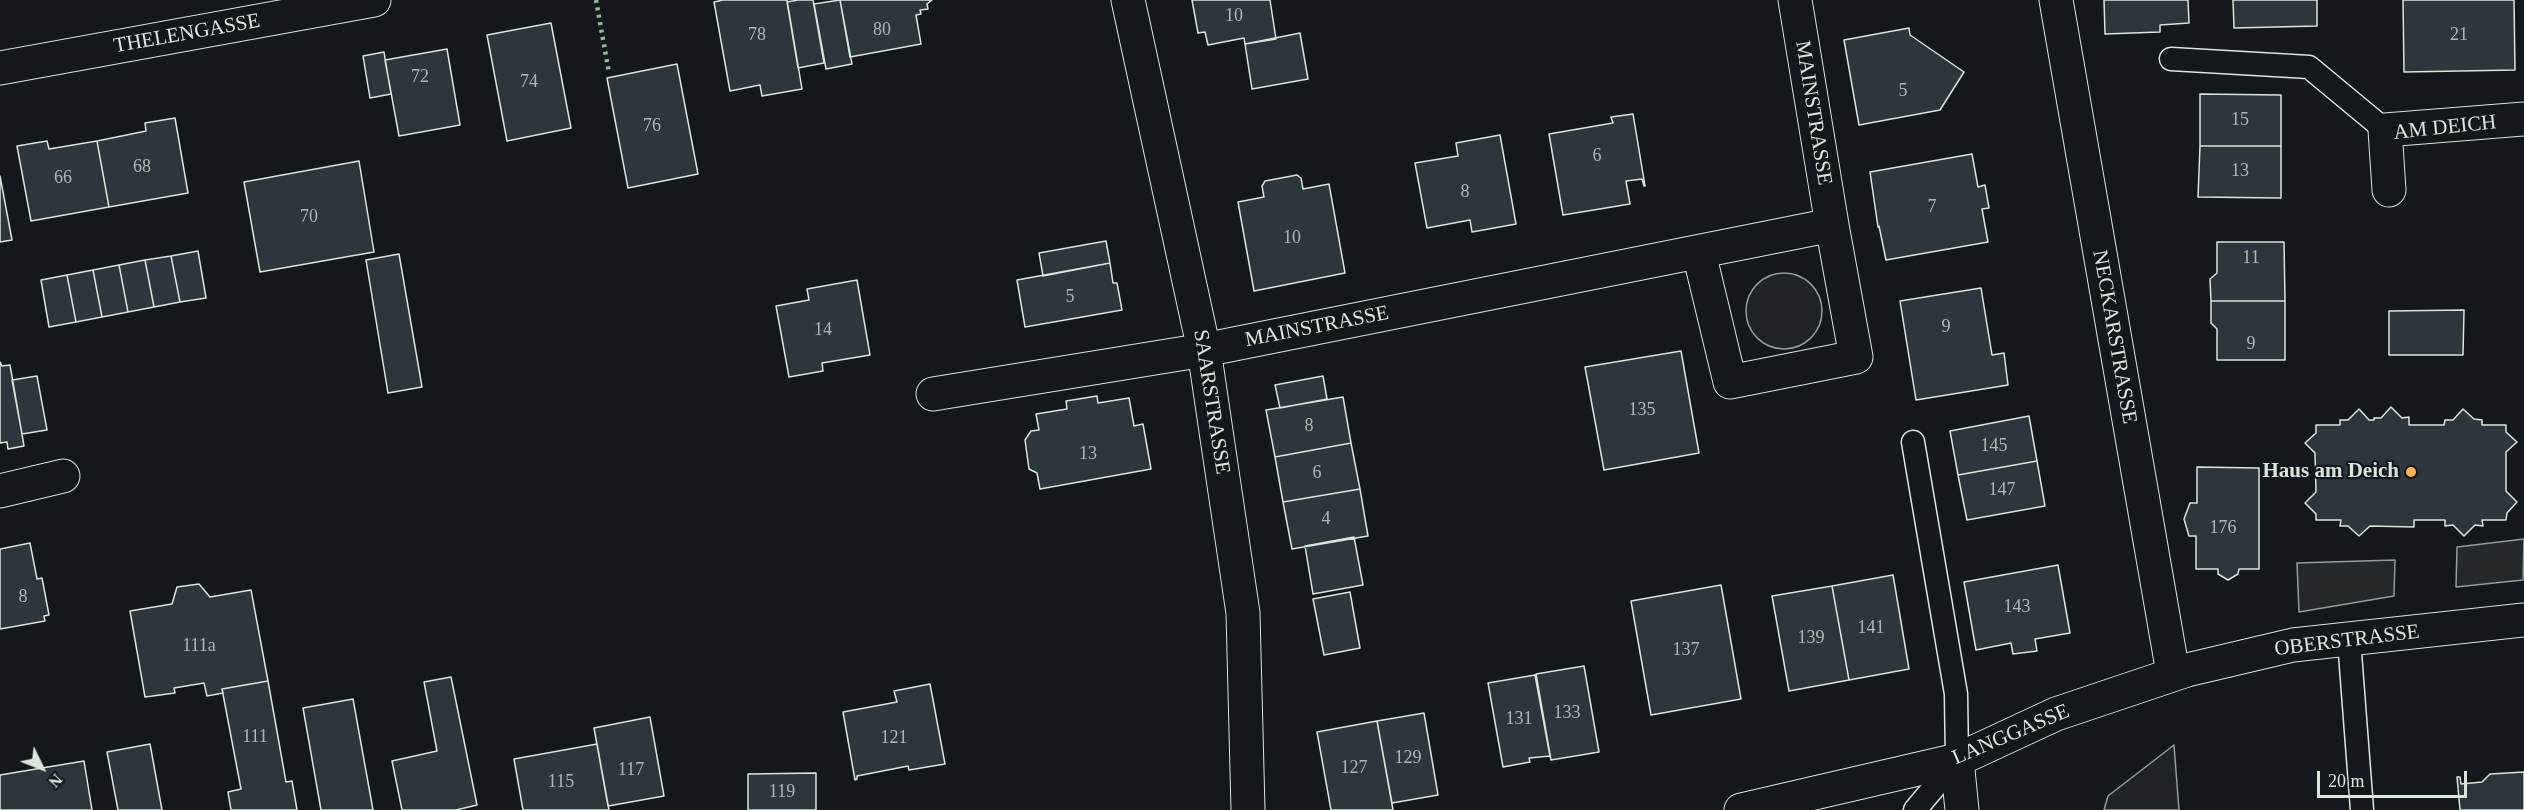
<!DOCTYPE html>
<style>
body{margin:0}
#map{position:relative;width:2524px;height:810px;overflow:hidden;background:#14181c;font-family:Georgia,serif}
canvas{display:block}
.north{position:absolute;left:12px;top:738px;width:60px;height:60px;-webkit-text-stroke:4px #14181c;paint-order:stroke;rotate:133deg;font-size:16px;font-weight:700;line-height:24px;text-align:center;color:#d8e6dc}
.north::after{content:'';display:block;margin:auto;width:21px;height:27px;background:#d8e6dc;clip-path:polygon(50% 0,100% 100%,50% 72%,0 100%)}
.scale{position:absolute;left:2317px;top:771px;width:150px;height:27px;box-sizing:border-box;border:3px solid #d8e6dc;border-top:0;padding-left:8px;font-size:18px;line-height:21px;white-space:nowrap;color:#d8e6dc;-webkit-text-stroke:4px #14181c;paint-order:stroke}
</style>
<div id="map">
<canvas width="2524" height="810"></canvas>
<div class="north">N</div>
<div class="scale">20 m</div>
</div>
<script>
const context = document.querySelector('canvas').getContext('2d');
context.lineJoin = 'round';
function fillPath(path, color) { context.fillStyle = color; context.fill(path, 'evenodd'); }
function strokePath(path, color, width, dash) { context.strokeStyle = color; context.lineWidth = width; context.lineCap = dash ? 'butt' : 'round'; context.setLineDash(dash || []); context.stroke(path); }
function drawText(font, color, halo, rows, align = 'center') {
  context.font = font + ' Georgia,serif'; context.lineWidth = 4.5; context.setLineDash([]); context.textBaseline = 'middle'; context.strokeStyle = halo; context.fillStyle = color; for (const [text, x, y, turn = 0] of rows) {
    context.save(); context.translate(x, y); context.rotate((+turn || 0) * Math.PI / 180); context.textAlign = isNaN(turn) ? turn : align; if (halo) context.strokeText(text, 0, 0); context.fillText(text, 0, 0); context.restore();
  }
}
const green = new Path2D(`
 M1746 311a38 38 0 1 1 76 0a38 38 0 1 1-76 0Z
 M 2174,745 L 2179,810 L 2104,810 L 2108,796 Z`);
const parking = new Path2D(`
 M 2524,539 L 2523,580 L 2456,587 L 2457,547 Z
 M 2395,560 L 2394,596 L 2299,612 L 2297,563 Z`);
const building = new Path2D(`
 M 723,0 L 787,0 L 802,89 L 762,96 L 760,85 L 730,91 L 714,2 Z
 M 798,0 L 813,0 L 824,63 L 798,68 L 787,2 Z
 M 840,0 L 932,0 L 927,4 L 928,9 L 920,10 L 921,14 L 916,15 L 921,44 L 850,57 Z
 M 840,0 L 852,64 L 826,69 L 814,4 Z
 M 1192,0 L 1270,0 L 1276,39 L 1245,44 L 1244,38 L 1208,45 L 1205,32 L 1198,33 Z
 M 2104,0 L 2188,0 L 2189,23 L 2160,25 L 2160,32 L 2105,34 Z
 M 2233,0 L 2317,0 L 2317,26 L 2234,28 Z
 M 2403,0 L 2514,0 L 2515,70 L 2404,72 Z
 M 551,23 L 571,128 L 507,141 L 487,35 Z
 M 1909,28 L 1910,35 L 1964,72 L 1940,110 L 1859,125 L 1844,40 Z
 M 1300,33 L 1308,79 L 1252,89 L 1245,44 Z
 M 447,49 L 460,125 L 399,136 L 385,60 Z
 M 384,52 L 391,94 L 370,98 L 363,56 Z
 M 677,64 L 698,174 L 628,188 L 607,78 Z
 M 2200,94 L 2281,95 L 2281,146 L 2200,146 Z
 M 1633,114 L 1645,186 L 1644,186 L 1642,179 L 1626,181 L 1630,204 L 1563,215 L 1549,134 L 1613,123 L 1611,117 Z
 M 175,118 L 188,193 L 109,207 L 97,141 L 146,131 L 145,123 Z
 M 1500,135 L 1516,224 L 1472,232 L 1470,220 L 1427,228 L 1415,163 L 1458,156 L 1456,143 Z
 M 47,141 L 49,149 L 97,141 L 109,207 L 31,221 L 17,146 Z
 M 2200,146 L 2281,146 L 2281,198 L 2198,197 Z
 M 1972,154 L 1978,187 L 1985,185 L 1989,208 L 1982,209 L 1988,242 L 1886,260 L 1879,226 L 1878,227 L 1870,172 Z
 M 359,161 L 374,252 L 260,272 L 244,182 Z
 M 1297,175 L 1301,178 L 1303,189 L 1329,184 L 1345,273 L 1254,291 L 1238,202 L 1264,197 L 1262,186 L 1265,181 Z
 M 0,176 L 12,240 L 0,242 Z
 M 1106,241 L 1110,263 L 1043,276 L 1039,253 Z
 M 2217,242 L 2284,242 L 2285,301 L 2211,301 L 2210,279 L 2217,273 Z
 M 198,251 L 206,298 L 180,302 L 171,256 Z
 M 399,254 L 422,387 L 388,393 L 366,260 Z
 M 171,256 L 180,302 L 154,307 L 145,260 Z
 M 145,260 L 154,307 L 128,312 L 119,265 Z
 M 1110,263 L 1113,283 L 1117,283 L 1122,310 L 1025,327 L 1017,280 Z
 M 119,265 L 128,312 L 102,317 L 93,270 Z
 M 93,270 L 102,317 L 76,322 L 67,275 Z
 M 67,275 L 76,322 L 49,327 L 41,280 Z
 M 857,280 L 870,355 L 822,363 L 823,371 L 789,377 L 776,306 L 809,300 L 807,289 Z
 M 1981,288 L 1992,355 L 2004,353 L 2008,385 L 1916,400 L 1900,301 Z
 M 2211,301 L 2285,301 L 2285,360 L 2217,360 L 2217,329 L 2211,323 Z
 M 2464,310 L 2463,355 L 2389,355 L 2389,311 Z
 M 1681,351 L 1699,453 L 1604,470 L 1585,367 Z
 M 0,362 L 2,366 L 10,365 L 24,446 L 8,449 L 7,442 L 0,443 Z
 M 37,376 L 47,430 L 22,434 L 12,380 Z
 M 1323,376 L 1327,399 L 1280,408 L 1275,385 Z
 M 1097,396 L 1098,403 L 1129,398 L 1134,426 L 1143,424 L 1151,469 L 1040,489 L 1037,473 L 1029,469 L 1025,440 L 1031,431 L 1039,430 L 1036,414 L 1067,409 L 1066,401 Z
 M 1343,397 L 1351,443 L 1275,457 L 1266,410 Z
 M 2391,407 L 2402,418 L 2409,417 L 2409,425 L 2444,425 L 2445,420 L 2453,420 L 2463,409 L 2474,419 L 2482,420 L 2482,425 L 2506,425 L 2506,432 L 2517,442 L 2506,452 L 2506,491 L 2517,502 L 2507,513 L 2506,520 L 2482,520 L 2483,526 L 2475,525 L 2464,536 L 2453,525 L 2445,526 L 2445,520 L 2414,520 L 2414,527 L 2370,526 L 2359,536 L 2348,526 L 2340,526 L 2341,520 L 2316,520 L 2316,514 L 2305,503 L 2316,492 L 2315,453 L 2305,443 L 2316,433 L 2316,425 L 2340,425 L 2340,420 L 2348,420 L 2359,409 L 2369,420 L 2374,420 L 2374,418 L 2381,418 Z
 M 2029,416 L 2037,461 L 1958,475 L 1950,431 Z
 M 1351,443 L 1360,489 L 1283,502 L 1275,457 Z
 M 2037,461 L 2045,506 L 1967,520 L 1958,475 Z
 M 2197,467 L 2259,468 L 2259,569 L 2239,569 L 2238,574 L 2228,580 L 2218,574 L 2218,569 L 2196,569 L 2196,536 L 2189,536 L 2184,519 L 2190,503 L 2197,503 Z
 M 1360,489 L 1368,536 L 1292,549 L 1283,502 Z
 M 1354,537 L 1363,585 L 1313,594 L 1305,546 Z
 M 30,543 L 37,579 L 42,578 L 49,615 L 44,616 L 45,621 L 0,629 L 0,549 Z
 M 2058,565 L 2070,633 L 2035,639 L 2037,651 L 2013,654 L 2011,643 L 1976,650 L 1964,582 Z
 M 1893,575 L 1909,669 L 1849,680 L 1832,586 Z
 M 199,584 L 210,597 L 251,590 L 268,681 L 222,689 L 223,693 L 207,696 L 204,683 L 174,688 L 175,693 L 145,697 L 130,611 L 172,604 L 177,587 Z
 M 1721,585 L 1741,699 L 1651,715 L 1631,601 Z
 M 1832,586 L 1849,680 L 1789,691 L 1772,596 Z
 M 1350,592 L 1360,648 L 1324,655 L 1313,599 Z
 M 1584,666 L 1599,752 L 1551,760 L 1536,674 Z
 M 1535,675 L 1550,756 L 1529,758 L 1530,762 L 1503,767 L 1488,683 Z
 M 451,677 L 477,805 L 456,810 L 402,810 L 392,761 L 437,751 L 424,682 Z
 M 268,681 L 286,782 L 292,781 L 297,810 L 231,810 L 228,792 L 241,789 L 222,689 Z
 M 930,684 L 945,764 L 909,770 L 908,766 L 857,776 L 857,779 L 855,780 L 843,712 L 897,702 L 894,691 Z
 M 353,699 L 373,810 L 321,810 L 303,708 Z
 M 1424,713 L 1438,795 L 1392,803 L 1377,721 Z
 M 650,717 L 664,796 L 608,806 L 594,728 Z
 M 1377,721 L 1393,810 L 1331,810 L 1317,732 Z
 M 150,744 L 162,810 L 118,810 L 107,752 Z
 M 597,744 L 609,810 L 523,810 L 514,759 Z
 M 84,761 L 92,810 L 0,810 L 0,775 Z
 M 2524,772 L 2524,810 L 2460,810 L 2457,777 L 2460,777 L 2461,784 L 2482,782 L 2490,774 Z
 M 816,773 L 816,810 L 748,810 L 748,774 Z`);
const lane = new Path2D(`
 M 2171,59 L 2309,67 L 2385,130
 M 1913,442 L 1956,694 L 1957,760 L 1915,810
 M 2349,640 L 2362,810`);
const street = new Path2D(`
 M 1128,0 L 1204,350 L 1243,613 L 1248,810
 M 2056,0 L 2173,673
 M 0,68 L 374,0
 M 2389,190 L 2385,130 L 2524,119
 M 1699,253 L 1730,382 L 1856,357 L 1832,225
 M 933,394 L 1204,350 L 1832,225 L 1795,0
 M 0,491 L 63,476
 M 1957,760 L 1962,810`);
const secondary = new Path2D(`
 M 1741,810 L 1957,760 L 2056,714 L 2187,670 L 2293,645 L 2524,620`);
const hedge = new Path2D(`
 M 596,0 L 609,73`);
const markers = [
 [2411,472,6,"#ffb74d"]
];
const numberNames = [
 ["10",1234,16],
 ["80",882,30],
 ["78",757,35],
 ["21",2459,35],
 ["72",420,77],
 ["74",529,82],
 ["5",1903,91],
 ["15",2240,120],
 ["76",652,126],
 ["6",1597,156],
 ["68",142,167],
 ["13",2240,171],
 ["66",63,178],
 ["8",1465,192],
 ["7",1932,207],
 ["70",309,217],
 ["10",1292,238],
 ["11",2251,258],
 ["5",1070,297],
 ["9",1946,327],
 ["14",823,330],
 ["9",2251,344],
 ["135",1642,410],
 ["8",1309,426],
 ["145",1994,446],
 ["13",1088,454],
 ["6",1317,473],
 ["147",2002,490],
 ["4",1326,519],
 ["176",2223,528],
 ["8",23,597],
 ["143",2017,607],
 ["141",1871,628],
 ["139",1811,638],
 ["111a",199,646],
 ["137",1686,650],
 ["133",1567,713],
 ["131",1519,719],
 ["111",255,737],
 ["121",894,738],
 ["129",1408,758],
 ["127",1354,768],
 ["117",631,770],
 ["115",561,782],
 ["119",782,792]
];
const streetNames = [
 ["THELENGASSE",187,34,-10],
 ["MAINSTRASSE",1813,113,81],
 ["AM DEICH",2445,128,-6],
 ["MAINSTRASSE",1317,327,-11],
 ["NECKARSTRASSE",2114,337,80],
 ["SAARSTRASSE",1211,402,81],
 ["OBERSTRASSE",2347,641,-7],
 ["LANGGASSE",2011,735,-23]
];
const poiNames = [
 ["Haus am Deich",2399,472]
];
fillPath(green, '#202428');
strokePath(green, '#939e99', 1.5);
fillPath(parking, '#24282b');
strokePath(parking, '#939e99', 1.5);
fillPath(building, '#2c363c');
strokePath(building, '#d8e6dc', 1.5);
strokePath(lane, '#d8e6dc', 25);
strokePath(street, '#d8e6dc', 35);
strokePath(secondary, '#d8e6dc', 35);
strokePath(lane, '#14181c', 22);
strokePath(street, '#14181c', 33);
strokePath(secondary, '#14181c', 33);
strokePath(hedge, '#8ac095', 4.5, [3, 4.5]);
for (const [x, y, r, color] of markers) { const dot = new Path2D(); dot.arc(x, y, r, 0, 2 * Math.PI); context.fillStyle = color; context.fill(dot); strokePath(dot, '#14181c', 2); }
drawText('18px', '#adbab4', null, numberNames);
drawText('21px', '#d8e6dc', '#14181c', streetNames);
drawText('bold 21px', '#d8e6dc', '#14181c', poiNames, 'right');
</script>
